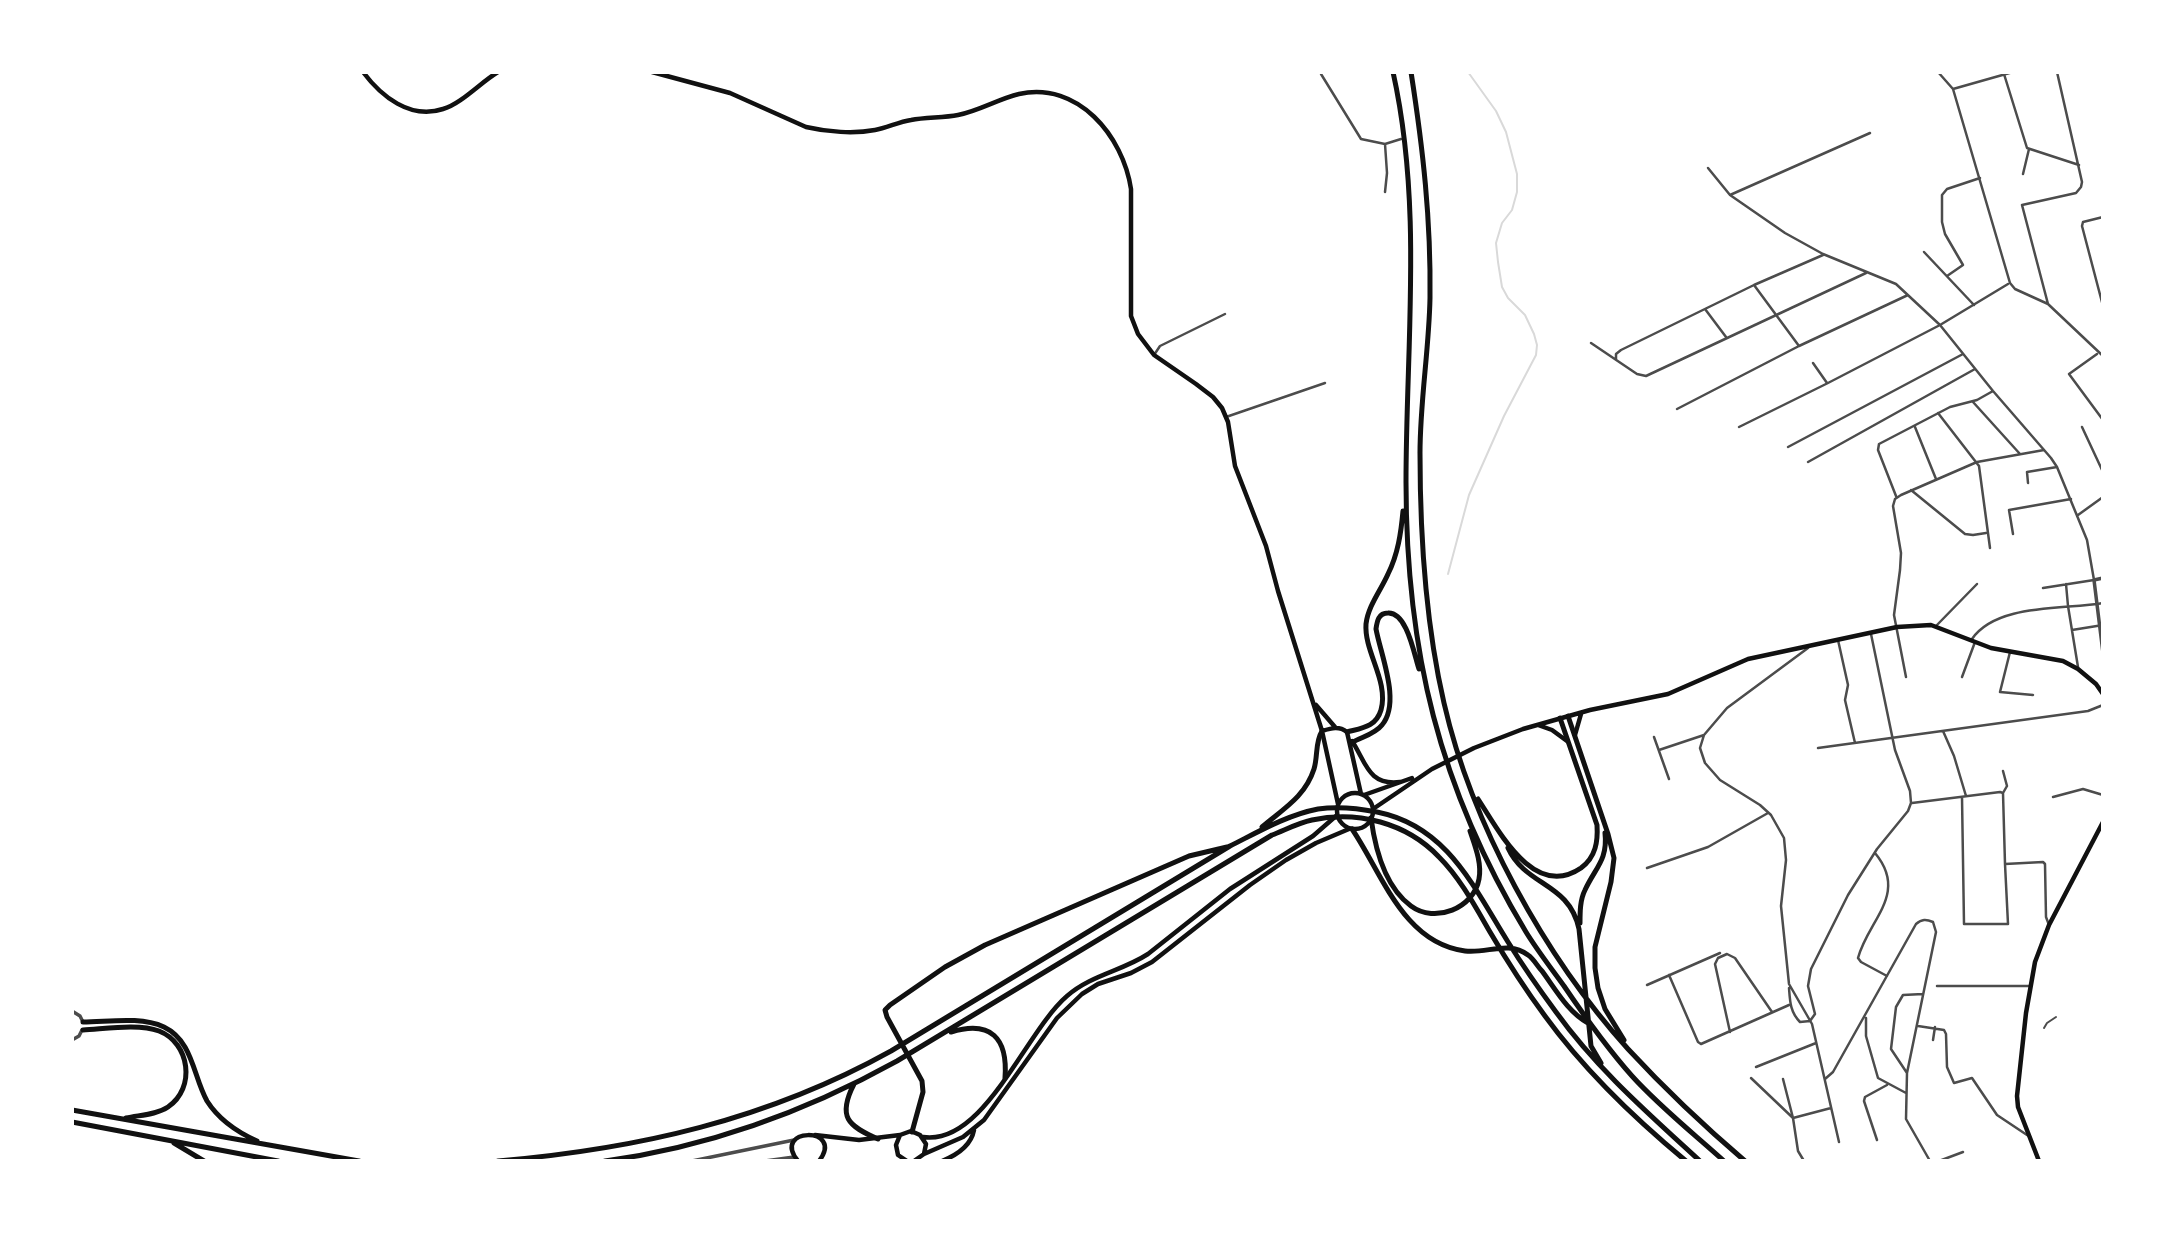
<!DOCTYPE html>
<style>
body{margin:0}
#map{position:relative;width:2175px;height:1233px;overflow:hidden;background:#fff;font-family:Cabin,sans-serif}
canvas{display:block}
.frame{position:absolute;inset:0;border:74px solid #fff;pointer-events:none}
</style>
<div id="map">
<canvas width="2175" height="1233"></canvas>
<div class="frame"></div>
</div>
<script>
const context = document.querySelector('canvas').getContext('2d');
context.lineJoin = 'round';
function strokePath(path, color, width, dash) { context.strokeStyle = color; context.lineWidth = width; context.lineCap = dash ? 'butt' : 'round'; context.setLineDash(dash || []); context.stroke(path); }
const stream = new Path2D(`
 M 1448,574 L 1469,495 L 1504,416 L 1536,355 L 1537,345 L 1534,334 L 1525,315 L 1508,298 L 1502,287 L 1498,262 L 1496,243 L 1502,223 L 1512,210 L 1517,192 L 1517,174 L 1506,132 L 1496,111 L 1468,72`);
const service = new Path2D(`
 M 2044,1028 L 2047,1023 L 2056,1017`);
const minor = new Path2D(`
 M 1938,72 L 1953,89 L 2010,283 L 2015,289 L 2048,304 L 2103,356
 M 1321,74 L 1361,139 L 1385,144 L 1401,139
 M 2004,74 L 2027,148 L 2079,165
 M 1953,89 L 2013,72
 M 1708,168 L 1730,195 L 1785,233 L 1823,254 L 1896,284 L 1940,325 L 1993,391 L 2051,458 L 2057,467 L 2087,540 L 2094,580 L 2043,588
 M 2023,174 L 2029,149
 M 1385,192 L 1387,173 L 1385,144
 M 1730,195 L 1870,133
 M 2103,217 L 2083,222 L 2082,226 L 2103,306
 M 1924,252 L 1974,305
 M 1947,276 L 1963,265 L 1945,234 L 1942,222 L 1942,195 L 1947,189 L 1980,178
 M 1754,285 L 1799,346
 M 2048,304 L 2022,205 L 2076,193 L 2081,187 L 2082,182 L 2057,72
 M 1705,309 L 1726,337
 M 1591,343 L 1637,374 L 1646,376 L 1866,273
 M 2097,354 L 2069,374 L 2103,420
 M 1154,355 L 1160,346 L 1225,314
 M 1616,359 L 1616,354 L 1621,350 L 1754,285 L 1823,255
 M 1813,363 L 1827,383
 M 1973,402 L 2020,454
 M 1677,409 L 1799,346 L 1908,295
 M 1938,413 L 1979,466 L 1990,548
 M 1226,417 L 1325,383
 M 1739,427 L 1828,383 L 1940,325 L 2008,284
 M 1915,427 L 1936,479
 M 2082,427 L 2103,472
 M 1788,447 L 1963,354
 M 1808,462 L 1975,369
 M 2028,483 L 2027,472 L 2057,467
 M 1911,490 L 1965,534 L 1973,535 L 1986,533
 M 1896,496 L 1878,450 L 1879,444 L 1950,407 L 1977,400 L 1993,391
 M 2078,515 L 2103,497
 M 2013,534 L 2009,510 L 2071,499
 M 2066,584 L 2068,606 L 2078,667
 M 1936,626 L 1977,584
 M 2072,630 L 2103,625
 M 1972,639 C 1997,603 2065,610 2103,603
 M 1838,640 L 1848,685 L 1845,700 L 1855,743
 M 1808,648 L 1727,708 L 1704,735 L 1700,748 L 1705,763 L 1720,780 L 1760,805 L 1771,815 L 1784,838 L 1786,860 L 1781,906 L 1789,984 L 1812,1024 L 1839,1142
 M 2010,652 L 2000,692 L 2033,695
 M 1906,677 L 1894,615 L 1900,570 L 1901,553 L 1893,506 L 1895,499 L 1901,495 L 1977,462 L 2044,450
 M 1962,677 L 1975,642
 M 1943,731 L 1954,756 L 1966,796
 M 1654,737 L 1669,779
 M 1818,748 L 2088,711 L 2103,705
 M 1659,750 L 1704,735
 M 2003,771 L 2007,786 L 2003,793
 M 1962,797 L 1964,924 L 2008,924 L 2005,864
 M 2053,797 L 2083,789 L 2103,795
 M 1912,803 L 2000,792 L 2003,793 L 2005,864 L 2043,862 L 2045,864 L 2046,917 L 2049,925
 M 1875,853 C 1909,894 1868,920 1858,958 L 1861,962 L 1887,976
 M 1647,868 L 1708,847 L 1768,813
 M 1669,975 L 1698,1042 L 1701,1044 L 1789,1005
 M 1647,985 L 1720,953
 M 1937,986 L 2031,986
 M 1789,988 C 1790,1001 1790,1012 1800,1022 L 1810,1021 L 1815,1014 L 1808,986 L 1811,969 L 1848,895 L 1877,849 L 1908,811 L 1911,803 L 1910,791 L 1895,750 L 1871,634
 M 1866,1018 L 1866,1036 L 1878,1078 L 1906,1093
 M 1918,1026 L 1944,1030 L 1946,1034 L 1947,1067 L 1954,1083 L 1972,1078 L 1997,1115 L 2027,1135
 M 1730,1032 L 1715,964 L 1718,958 L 1727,954 L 1735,958 L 1772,1012
 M 1933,1040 L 1935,1027
 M 1756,1067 L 1816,1043
 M 1907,1073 L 1891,1049 L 1896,1007 L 1903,995 L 1923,994
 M 1751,1078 L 1793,1118 L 1798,1151 L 1804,1161
 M 1783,1079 L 1793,1118 L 1831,1108
 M 1825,1079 L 1833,1072 L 1916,924 C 1922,919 1926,919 1933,922 L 1936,932 L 1907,1073 L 1906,1119 L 1930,1161
 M 1877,1140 L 1864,1101 L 1865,1097 L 1887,1085
 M 1939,1161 L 1963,1152`);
const tertiary = new Path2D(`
 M 2103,578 L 2094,580 L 2103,653
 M 72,1011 L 80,1016 L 83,1022
 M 72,1040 L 79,1036 L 82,1030
 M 692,1161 L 794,1140
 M 765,1161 L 794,1157`);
const secondary = new Path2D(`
 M 815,1135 L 859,1140 L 900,1135
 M 923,1137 C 984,1146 1025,1032 1067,996 C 1091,975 1122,971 1148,954 L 1230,889 L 1313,836 L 1336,816
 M 924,1154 L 963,1137 L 984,1120 L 1057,1018 L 1082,994 L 1098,984 L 1131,973 L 1152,962 L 1250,885 L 1286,860 L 1316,843 L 1349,829
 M 798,1161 C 770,1127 846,1126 819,1161
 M 907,1161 L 898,1155 L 896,1145 L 900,1135 L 911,1131 L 920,1135 L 926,1144 L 924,1154 L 914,1161
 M 942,1161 C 957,1155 971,1146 974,1130`);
const primary = new Path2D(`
 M 363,72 C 381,96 410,120 443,109 C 461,104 481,82 498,72
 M 652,72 L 730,93 L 806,127 C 827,132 854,134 875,130 C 887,128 898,122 911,120 C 926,117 943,118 958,115 C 979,111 998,99 1019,94 C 1078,81 1123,136 1131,189 L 1131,316 L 1138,334 L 1154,355 L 1196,384 L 1213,397 L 1222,408 L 1228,422 L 1235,466 L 1266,546 L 1278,591 L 1322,731 L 1338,804
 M 1316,705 L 1335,727
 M 1538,725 L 1552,730 L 1567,741
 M 1322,731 C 1332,728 1339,726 1347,732 L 1361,794
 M 1575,735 L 1581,714
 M 1352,741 C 1366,762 1368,786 1400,782
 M1337 811a18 18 0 1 1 36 0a18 18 0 1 1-36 0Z
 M 1364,795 L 1412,778
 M 1373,809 L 1432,769 L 1474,748 L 1523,729 L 1590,710 L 1668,694 L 1748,659 L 1897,627 L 1931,625 L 1991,648 L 2063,661 L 2078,669 L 2096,684 L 2103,694
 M 2039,1161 L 2018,1107 L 2017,1096 L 2026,1013 L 2035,962 L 2049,925 L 2103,822`);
const motorway = new Path2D(`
 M 1393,72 C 1423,207 1406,345 1406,482 C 1406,650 1439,788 1526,932 C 1537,950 1551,968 1564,986 C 1585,1017 1607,1048 1632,1076 C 1660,1107 1693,1133 1724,1161
 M 1411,72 C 1423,149 1431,219 1430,298 C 1429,350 1420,401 1420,453 C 1420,537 1425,621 1444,703 C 1472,825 1545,957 1628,1049 C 1665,1089 1704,1126 1745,1161
 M 1568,716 L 1608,834 L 1614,858 L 1611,882 L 1595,947 L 1595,968 L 1598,988 L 1605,1009 L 1624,1040
 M 1347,732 C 1362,728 1376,727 1381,710 C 1389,681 1364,652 1366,624 C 1368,606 1381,590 1388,574 C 1398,554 1401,533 1403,511
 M 1353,742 C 1362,737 1375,734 1382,725 C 1401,702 1381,656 1376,629 C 1377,622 1378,613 1388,613 C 1407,612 1414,654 1419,669
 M 1478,799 C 1499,831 1534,900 1581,868 C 1596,857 1598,841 1597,825 L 1560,718
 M 1371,818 C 1375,848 1385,887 1411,906 C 1435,924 1474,908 1479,879 C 1482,863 1475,846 1470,831
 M 1262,827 C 1283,809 1305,797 1314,769 C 1318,756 1315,742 1322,731
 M 1352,829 C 1382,873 1403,943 1465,951 C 1487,954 1508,940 1528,955 C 1534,959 1537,966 1542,971 C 1556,990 1568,1012 1588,1023
 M 1508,848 C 1526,887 1569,882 1579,929 L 1591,1046 L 1601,1063
 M 1580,923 C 1580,912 1580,900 1585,890 C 1595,868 1608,860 1605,833
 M 83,1022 C 108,1022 140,1016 164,1027 C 193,1041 193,1076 207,1101 C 219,1120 237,1132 257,1141
 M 83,1030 C 104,1029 139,1023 159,1031 C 190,1043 196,1088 168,1107 C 156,1115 139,1115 126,1118
 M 951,1032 C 991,1020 1008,1038 1005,1078
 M 854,1084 C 837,1117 848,1126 878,1139
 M 72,1110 L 359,1161
 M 72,1122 L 278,1161
 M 912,1132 L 923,1092 L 922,1081 L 887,1017 L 885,1010 L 890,1005 L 945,967 L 985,945 L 1189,856 L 1227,847
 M 174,1143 L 204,1161
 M 498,1161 C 637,1149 767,1120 891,1051 L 1230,846 C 1258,832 1287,815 1318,809 C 1338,806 1357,808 1377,812 C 1447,826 1473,886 1508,942 C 1523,966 1539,989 1556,1012 C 1597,1069 1649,1114 1700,1161
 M 605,1161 C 708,1147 807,1111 897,1061 L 1272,835 C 1285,830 1298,823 1312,820 C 1357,810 1407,823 1439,857 C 1460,878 1475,906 1490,932 C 1507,961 1525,989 1545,1016 C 1585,1071 1634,1118 1686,1161`);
strokePath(stream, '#d9d9d9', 2);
strokePath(service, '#4c4c4c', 2);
strokePath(minor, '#4c4c4c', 2.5);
strokePath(tertiary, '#4c4c4c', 3.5);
strokePath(secondary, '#111', 4.5);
strokePath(primary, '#111', 4.5);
strokePath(motorway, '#111', 5);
</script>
